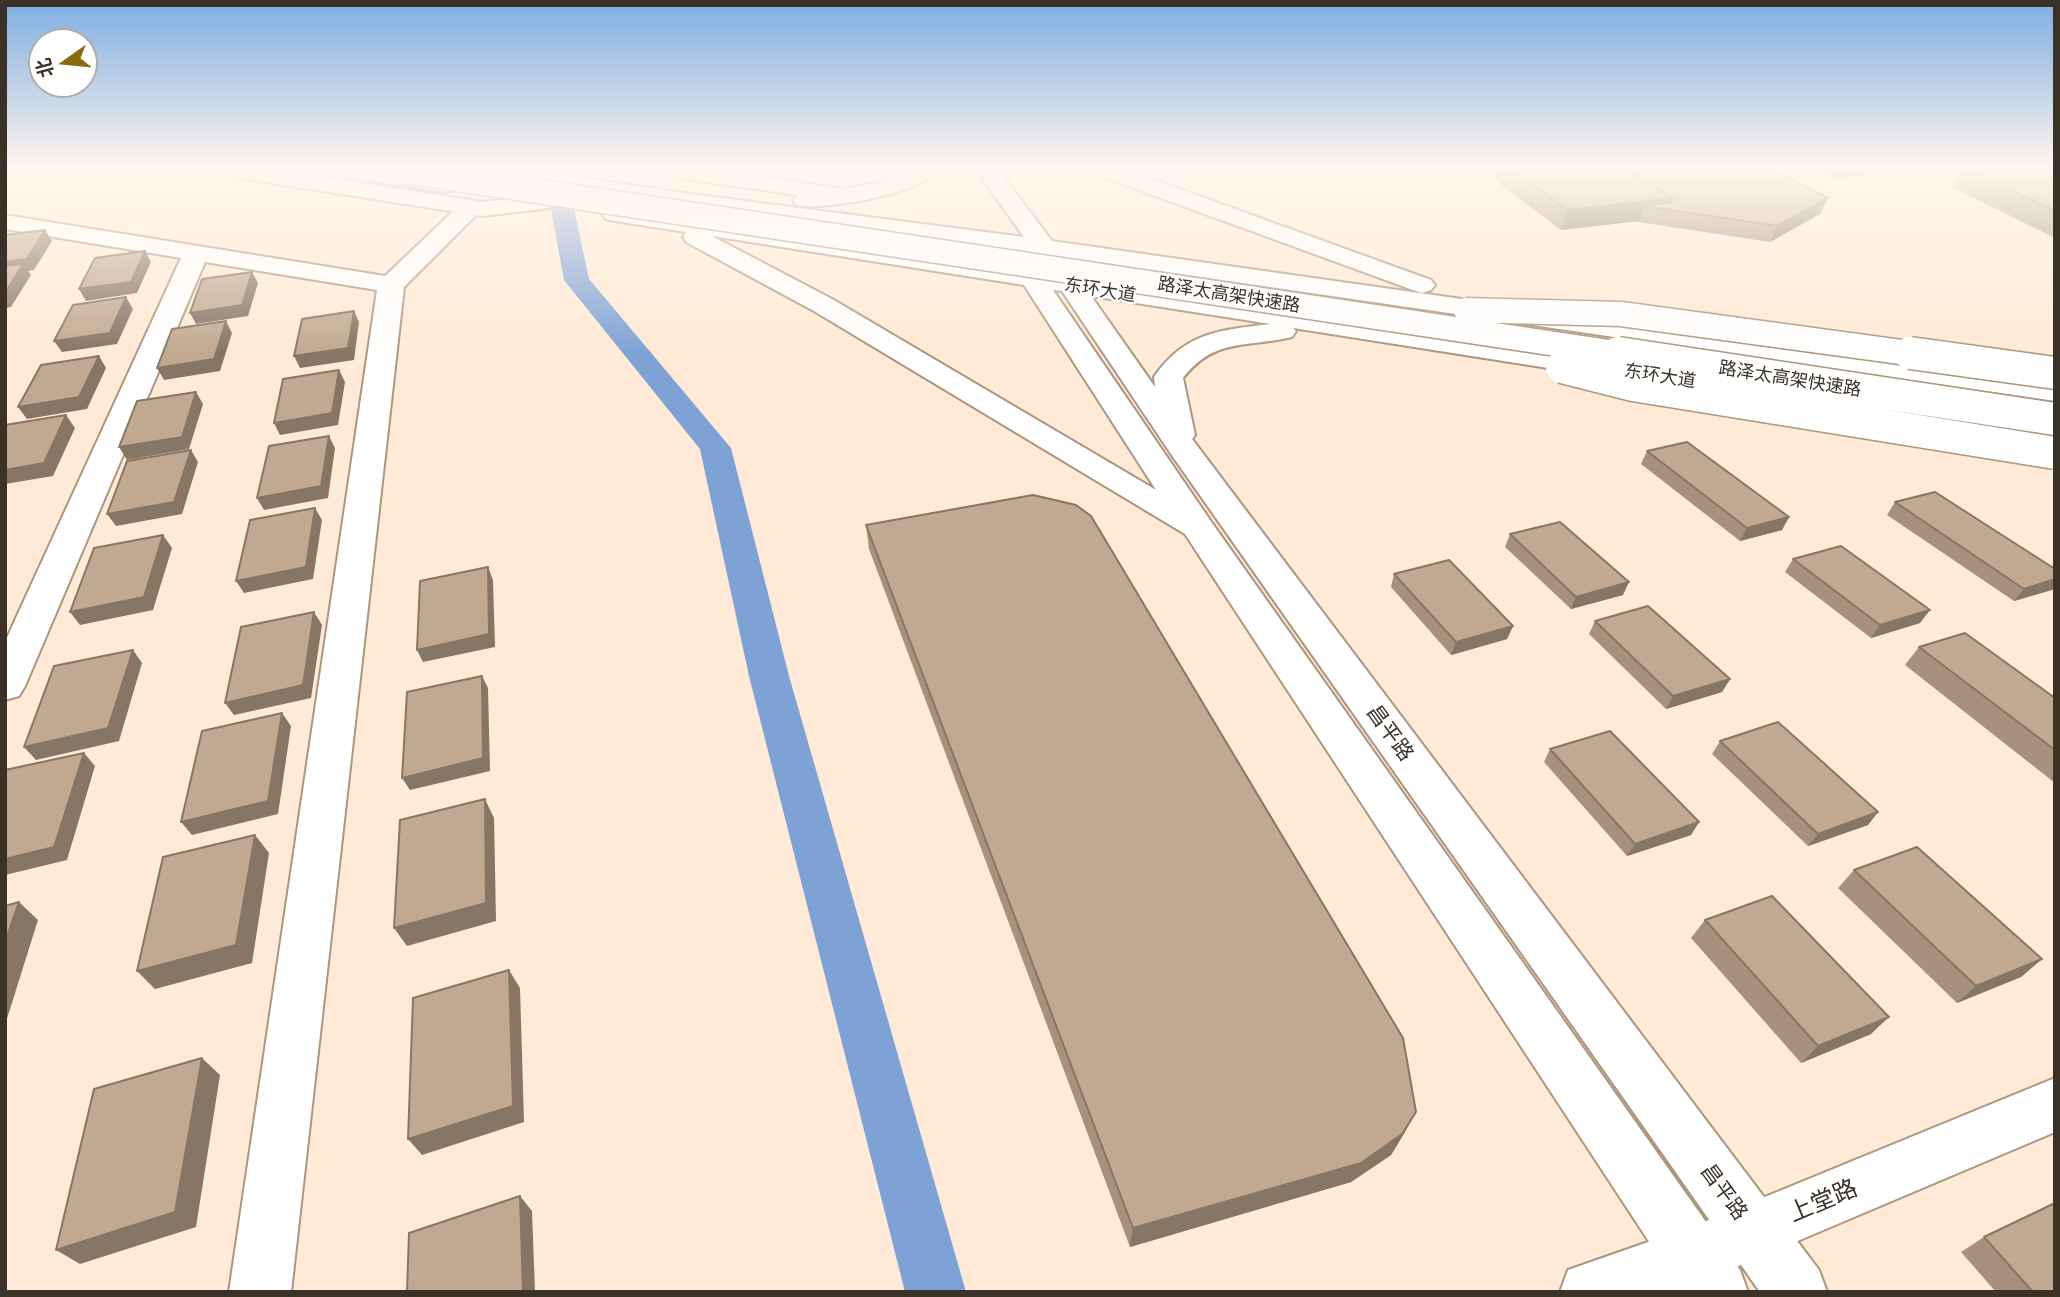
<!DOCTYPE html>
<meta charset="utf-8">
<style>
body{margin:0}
#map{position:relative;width:2060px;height:1297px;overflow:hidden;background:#feead6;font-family:"Golos Text","Noto Sans SC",sans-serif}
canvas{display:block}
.frame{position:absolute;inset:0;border:7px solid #3a3127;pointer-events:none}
.north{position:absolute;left:28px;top:28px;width:70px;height:70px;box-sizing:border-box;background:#fff;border:2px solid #b0ada9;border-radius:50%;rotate:255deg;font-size:19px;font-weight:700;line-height:28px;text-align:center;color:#3a3127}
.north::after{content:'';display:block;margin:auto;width:24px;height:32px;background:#8c6b0d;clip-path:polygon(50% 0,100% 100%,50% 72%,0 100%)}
</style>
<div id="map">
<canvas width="2060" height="1297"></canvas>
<div class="frame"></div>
<div class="north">北</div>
</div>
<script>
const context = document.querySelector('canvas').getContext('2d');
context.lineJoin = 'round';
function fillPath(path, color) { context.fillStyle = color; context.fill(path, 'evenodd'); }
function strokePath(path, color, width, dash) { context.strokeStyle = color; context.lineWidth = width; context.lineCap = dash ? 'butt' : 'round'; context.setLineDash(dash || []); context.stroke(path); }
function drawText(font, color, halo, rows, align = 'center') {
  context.font = font + ' "Golos Text","Noto Sans SC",sans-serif'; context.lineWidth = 5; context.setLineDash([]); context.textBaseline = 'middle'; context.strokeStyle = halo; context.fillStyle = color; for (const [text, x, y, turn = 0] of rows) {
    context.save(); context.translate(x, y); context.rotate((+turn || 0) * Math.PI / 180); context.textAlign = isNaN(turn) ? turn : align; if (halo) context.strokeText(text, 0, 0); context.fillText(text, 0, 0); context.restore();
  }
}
const canal = new Path2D(`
 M 544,171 L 566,171 L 589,279 L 731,448 L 789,676 L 966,1292 L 905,1292 L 749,676 L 700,449 L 564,280 Z`);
const minor = new Path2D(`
 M 471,200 L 479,202 L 482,207 L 479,212 L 404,287 L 291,1292 L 229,1292 L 377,290 L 205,262 L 25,686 L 19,696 L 5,700 L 5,642 L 181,258 L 5,229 L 5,215 L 385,276 L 463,202 Z
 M 2055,1078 L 2055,1132 L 1677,1292 L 1560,1292 L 1568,1270 L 1694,1226 Z`);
const major = new Path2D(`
 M 229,171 L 283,171 L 482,202 L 543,195 L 551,197 L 554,202 L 551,207 L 543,209 L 482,216 L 240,178 L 232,176 Z
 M 342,171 C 380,171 416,171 453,180 L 456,185 L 453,190 L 445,192 L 353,178 L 345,176 Z
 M 482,171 L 538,171 L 690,194 L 1024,237 L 977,171 L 999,171 L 1052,241 L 2055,383 L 2055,401 L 1063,257 L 1079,278 L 1609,361 L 1613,367 L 1609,373 L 1599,376 L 1293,328 L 1296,331 L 1292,337 C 1247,348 1215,337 1183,378 L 1195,435 L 1192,439 L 1819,1270 L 1827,1292 L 1760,1292 L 1171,454 L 1062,291 L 1053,290 L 1212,523 L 1740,1270 L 1748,1292 L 1682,1292 L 1185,534 L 814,311 L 686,242 L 683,237 L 686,232 L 614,221 L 606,219 L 602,214 L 606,209 L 614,207 L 1013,268 L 1015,261 L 1024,258 L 1033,261 L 1041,273 L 1050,274 L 1036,253 L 690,208 L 493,178 L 485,176 ZM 712,236 L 1024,285 L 1156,490 L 832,299 ZM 1091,296 L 1271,324 C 1220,330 1185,332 1154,377 L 1155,387 Z
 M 668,171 L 727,171 L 843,189 L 876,183 L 909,171 L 937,171 C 920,194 823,211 796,205 L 793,200 L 798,195 L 679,178 L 671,176 Z
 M 1098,171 L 1130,171 L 1431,280 L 1435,285 L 1431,290 L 1422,293 L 1413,290 L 1101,176 Z
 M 1936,409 L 2055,427 L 2055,445 L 1925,424 L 1921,418 L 1925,412 Z`);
const highwayBridgeFar1 = new Path2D(`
 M 403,171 L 1629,355
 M 1466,310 L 1621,314 L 1923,355`);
const highwayBridge = new Path2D(`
 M 1618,353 L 2055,419
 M 1910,353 L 2055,373
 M 1562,367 L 1633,385 L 2055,453`);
const wall = new Path2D(`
 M 1485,171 L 1776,171 L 1828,198 L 1820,214 L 1770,242 L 1638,222 L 1639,221 L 1561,230 L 1501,185 L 1501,184 Z
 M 1817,171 L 1869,171 L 1867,175 L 1832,179 Z
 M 1961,171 L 2055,171 L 2055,238 L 1952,187 Z
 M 1647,451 L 1789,517 L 1782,530 L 1740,541 L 1641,464 Z
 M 1895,502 L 2055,569 L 2055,589 L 2014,601 L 1887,515 Z
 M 866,525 L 1405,1132 L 1391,1155 L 1351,1182 L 1130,1247 L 869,549 Z
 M 1510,534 L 1623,595 L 1571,609 L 1505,547 Z
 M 1793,559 L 1920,623 L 1871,638 L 1785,572 Z
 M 1394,574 L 1513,626 L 1507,639 L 1451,655 L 1391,587 Z
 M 1595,621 L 1730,679 L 1722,692 L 1666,709 L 1589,634 Z
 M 1919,647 L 2055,698 L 2055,783 L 1905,665 Z
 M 1720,741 L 1878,812 L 1868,825 L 1808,846 L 1712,754 Z
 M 1550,749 L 1699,822 L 1691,835 L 1627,856 L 1544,762 Z
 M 1854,870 L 2042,959 L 2021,977 L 1957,1003 L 1838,888 Z
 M 1705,920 L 1871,1034 L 1801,1063 L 1691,938 Z
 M 1984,1237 L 2055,1292 L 1996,1292 L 1961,1252 Z`);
const shadedWall = new Path2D(`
 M 1836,171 L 1869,171 L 1867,175 L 1832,179 Z
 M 1672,198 L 1668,210 L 1644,206 L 1639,221 L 1561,230 L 1568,210 Z
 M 1828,198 L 1820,214 L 1770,242 L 1777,226 Z
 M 45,230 L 52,241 L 34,270 L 28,271 L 31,275 L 11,307 L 5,308 L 5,262 Z
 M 145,251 L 151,262 L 137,293 L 86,301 L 79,289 Z
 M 252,272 L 258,283 L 248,316 L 196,324 L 190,313 Z
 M 126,297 L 133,309 L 117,344 L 62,352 L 54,341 Z
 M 354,311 L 359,322 L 354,360 L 300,368 L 294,356 Z
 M 226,321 L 232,333 L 220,371 L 164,380 L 157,368 Z
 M 99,356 L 106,368 L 87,409 L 27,419 L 18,407 Z
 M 339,370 L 345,382 L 338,425 L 280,435 L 274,423 Z
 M 196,392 L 203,404 L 189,449 L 127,460 L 119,447 Z
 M 66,415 L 75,428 L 53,476 L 5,484 L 5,470 Z
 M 329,436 L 335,448 L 328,498 L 264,510 L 257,498 Z
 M 191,450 L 198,462 L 182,514 L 116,526 L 107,514 Z
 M 315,508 L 322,520 L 313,579 L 244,593 L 236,581 Z
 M 1789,517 L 1782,530 L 1740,541 L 1747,528 Z
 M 163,535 L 172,548 L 153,610 L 80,625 L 70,612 Z
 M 488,567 L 493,580 L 495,647 L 423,662 L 417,650 Z
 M 2055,579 L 2055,589 L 2014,601 L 2024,589 Z
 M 1629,582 L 1623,595 L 1571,609 L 1576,597 Z
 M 1930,610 L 1920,623 L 1871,638 L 1880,625 Z
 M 314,612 L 322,625 L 311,698 L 234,715 L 225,703 Z
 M 1513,626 L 1507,639 L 1451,655 L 1456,642 Z
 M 133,650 L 142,663 L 119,741 L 36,760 L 24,747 Z
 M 482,676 L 488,688 L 490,771 L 410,790 L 402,778 Z
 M 1730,679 L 1722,692 L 1666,709 L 1673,696 Z
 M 282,713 L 291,726 L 278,814 L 192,835 L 181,822 Z
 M 84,753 L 95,766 L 67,860 L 5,875 L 5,859 Z
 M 485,799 L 494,818 L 496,921 L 407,946 L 394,928 Z
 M 1878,812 L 1868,825 L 1808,846 L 1818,834 Z
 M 1699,822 L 1691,835 L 1627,856 L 1635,844 Z
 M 255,835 L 269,853 L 252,963 L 155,989 L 137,971 Z
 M 19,902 L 38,920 L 5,1025 L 5,942 Z
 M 2042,959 L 2021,977 L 1957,1003 L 1976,986 Z
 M 509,970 L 520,988 L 524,1122 L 422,1155 L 408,1139 Z
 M 1889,1017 L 1871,1034 L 1801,1063 L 1818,1046 Z
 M 202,1058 L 220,1075 L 196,1227 L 80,1264 L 56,1250 Z
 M 1416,1112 L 1405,1132 L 1391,1155 L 1351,1182 L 1130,1247 L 1133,1228 Z
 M 520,1196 L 532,1211 L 535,1292 L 523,1292 Z`);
const building = new Path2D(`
 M 1514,171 L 1630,171 L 1672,198 L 1568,210 Z
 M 1630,171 L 1776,171 L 1828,198 L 1777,226 L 1644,206 L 1671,202 L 1672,198 Z
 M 1970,171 L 2055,171 L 2055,211 Z
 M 45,230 L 27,259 L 5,262 L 5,235 Z
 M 145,251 L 131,282 L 79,289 L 95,258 Z
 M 23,264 L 5,293 L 5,266 Z
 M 252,272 L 242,305 L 190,313 L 202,279 Z
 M 126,297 L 110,333 L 54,341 L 73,305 Z
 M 354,311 L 348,348 L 294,356 L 302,319 Z
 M 226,321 L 214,359 L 157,368 L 172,329 Z
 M 99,356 L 79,397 L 18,407 L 41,365 Z
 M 339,370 L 332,413 L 274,423 L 283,379 Z
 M 196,392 L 182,437 L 119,447 L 137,401 Z
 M 66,415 L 44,463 L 5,470 L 5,425 Z
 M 329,436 L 321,486 L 257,498 L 269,446 Z
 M 1687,442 L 1789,517 L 1747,528 L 1647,451 Z
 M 191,450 L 174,502 L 107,514 L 127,461 Z
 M 1935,492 L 2055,569 L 2055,579 L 2024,589 L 1895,502 Z
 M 1033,495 L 1076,505 L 1091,516 L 1403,1038 L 1416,1112 L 1402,1134 L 1361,1163 L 1133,1228 L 866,525 Z
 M 315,508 L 306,567 L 236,581 L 250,520 Z
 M 1560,522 L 1629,582 L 1576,597 L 1510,534 Z
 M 163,535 L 144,597 L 70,612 L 94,548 Z
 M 1841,546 L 1930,610 L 1880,625 L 1793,559 Z
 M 1449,560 L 1513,626 L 1456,642 L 1394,574 Z
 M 488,567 L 489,634 L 417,650 L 420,581 Z
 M 1648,606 L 1730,679 L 1673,696 L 1595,621 Z
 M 314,612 L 303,685 L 225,703 L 241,627 Z
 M 1965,633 L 2055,698 L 2055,750 L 1919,647 Z
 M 133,650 L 108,728 L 24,747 L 54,666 Z
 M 482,676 L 483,758 L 402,778 L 407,692 Z
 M 282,713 L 268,801 L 181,822 L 202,731 Z
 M 1778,722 L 1878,812 L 1818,834 L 1720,741 Z
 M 1610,731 L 1699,822 L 1635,844 L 1550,749 Z
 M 84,753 L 54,847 L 5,859 L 5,770 Z
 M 485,799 L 486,903 L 394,928 L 400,820 Z
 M 255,835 L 236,945 L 137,971 L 163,857 Z
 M 1917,847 L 2042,959 L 1976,986 L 1854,870 Z
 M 1772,896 L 1889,1017 L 1818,1046 L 1705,920 Z
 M 19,902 L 5,942 L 5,906 Z
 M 509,970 L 513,1106 L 408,1139 L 413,998 Z
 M 202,1058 L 175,1212 L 56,1250 L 94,1089 Z
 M 520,1196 L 523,1292 L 407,1292 L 409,1233 Z
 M 2055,1203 L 2055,1292 L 2033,1292 L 1984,1237 Z`);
const farStreetnames = [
 ["东环大道",1100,290,9],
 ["路泽太高架快速路",1229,295,9],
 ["东环大道",1660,376,9],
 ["路泽太高架快速路",1790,379,9]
];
const streetNames = [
 ["昌平路",1390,733,54],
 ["昌平路",1724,1192,54]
];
const nearStreetnames = [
 ["上堂路",1823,1201,-23]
];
fillPath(canal, '#7fa2d6');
strokePath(minor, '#ac967e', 4);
strokePath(major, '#ac967e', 4);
fillPath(minor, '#fff');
fillPath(major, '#fff');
strokePath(highwayBridgeFar1, '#ac967e', 27, []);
strokePath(highwayBridge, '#ac967e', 35, []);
strokePath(highwayBridgeFar1, '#fff', 24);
strokePath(highwayBridge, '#fff', 32);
fillPath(wall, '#a5917c');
fillPath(shadedWall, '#867665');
fillPath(building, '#c0a990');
strokePath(building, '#867665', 2);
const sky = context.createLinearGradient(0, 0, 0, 353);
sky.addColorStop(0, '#7eade1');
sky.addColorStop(0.48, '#fff6ed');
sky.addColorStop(1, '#fff6ed00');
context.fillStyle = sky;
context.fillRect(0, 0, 2060, 353);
drawText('18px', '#3a3127', '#fff', farStreetnames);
drawText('21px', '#3a3127', '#fff', streetNames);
drawText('24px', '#3a3127', '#fff', nearStreetnames);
</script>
